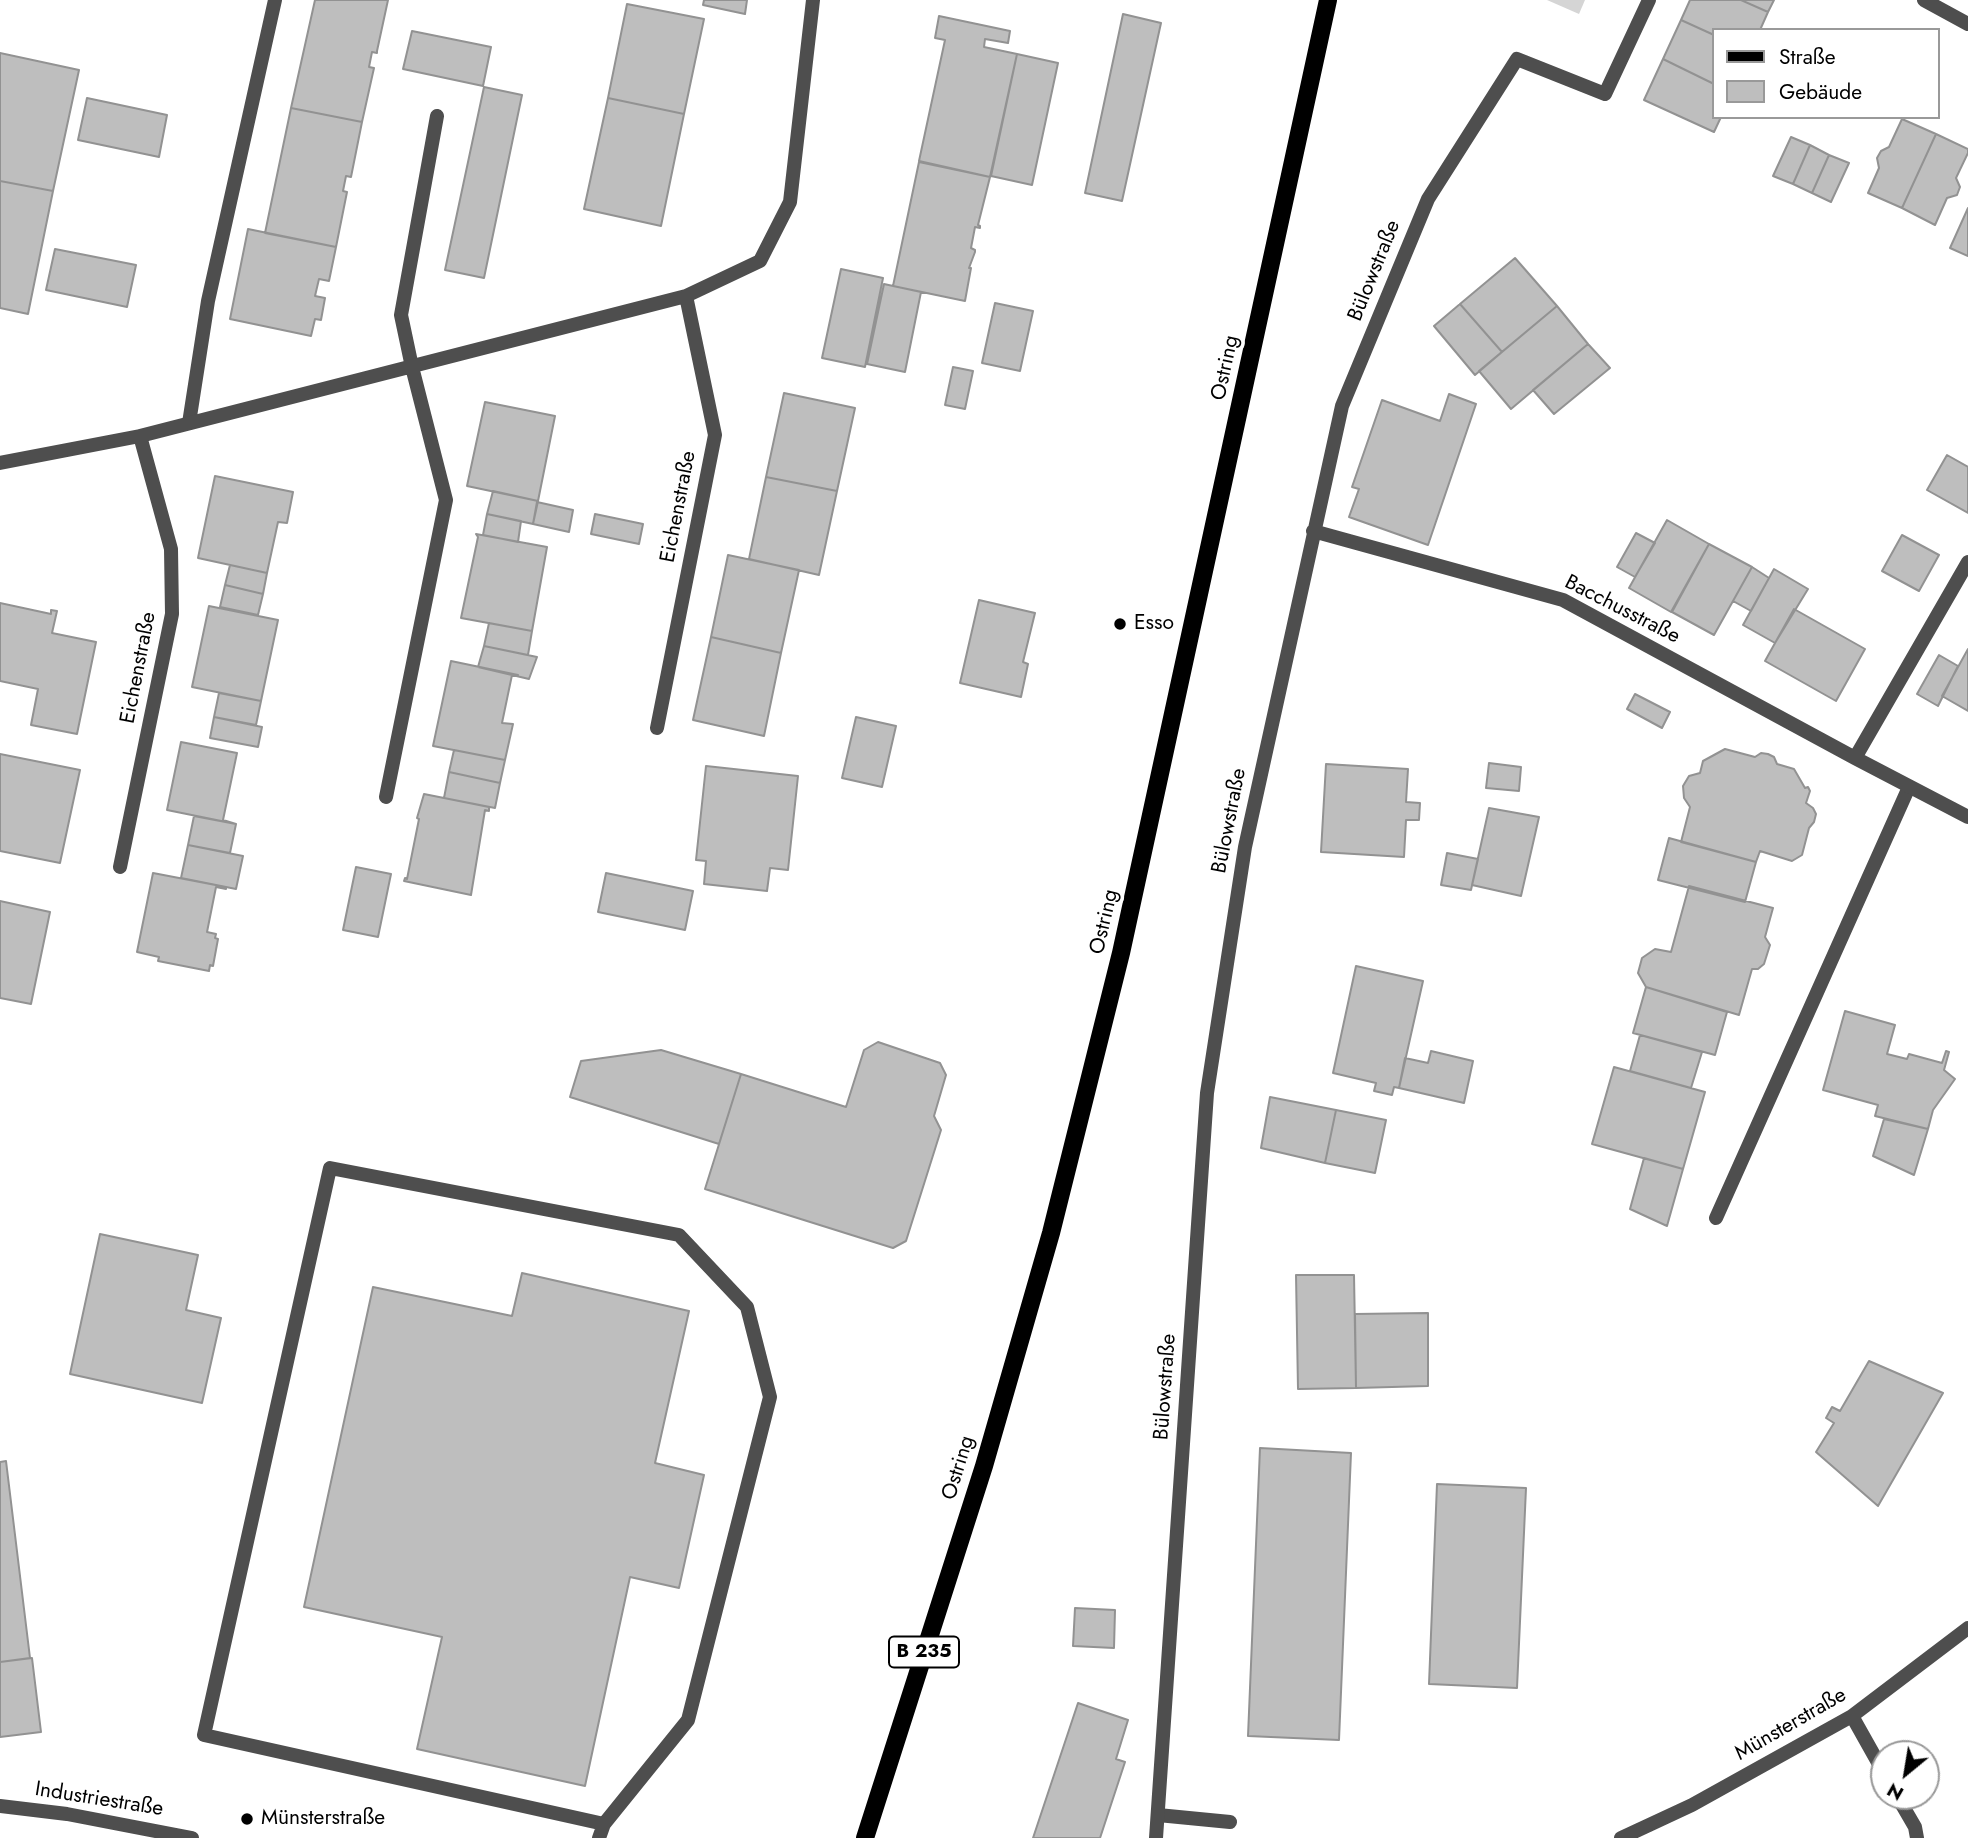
<!DOCTYPE html>
<meta charset="utf-8">
<style>
body{margin:0}
#map{position:relative;width:1968px;height:1838px;overflow:hidden;background:#fff;font-family:Jost,sans-serif}
canvas{display:block}
.legend{position:absolute;left:1712px;top:28px;width:228px;height:91px;box-sizing:border-box;background:#fff;border:2px solid #999;margin:0;padding:9px 12px;list-style:none;font-size:21px;color:#000}
.legend li{display:flex;align-items:center;gap:14px;height:35px}
.legend b{width:35px;border:2px solid #999}
.north{position:absolute;left:1870px;top:1740px;width:70px;height:70px;box-sizing:border-box;background:#fff;border:2px solid #999;border-radius:50%;rotate:210deg;font-size:19px;font-weight:700;line-height:28px;text-align:center;color:#000}
.north::after{content:'';display:block;margin:auto;width:24px;height:32px;background:#000;clip-path:polygon(50% 0,100% 100%,50% 72%,0 100%)}
</style>
<div id="map">
<canvas width="1968" height="1838"></canvas>
<ul class="legend">
<li><b style="height:9px;background:#000"></b>Straße</li>
<li><b style="height:19px;background:#bebebe"></b>Gebäude</li>
</ul>
<div class="north">N</div>
</div>
<script>
const context = document.querySelector('canvas').getContext('2d');
context.lineJoin = 'round';
function fillPath(path, color) { context.fillStyle = color; context.fill(path, 'evenodd'); }
function strokePath(path, color, width, dash) { context.strokeStyle = color; context.lineWidth = width; context.lineCap = dash ? 'butt' : 'round'; context.setLineDash(dash || []); context.stroke(path); }
function drawText(font, color, halo, rows, align = 'center') {
  context.font = font + ' Jost,sans-serif'; context.lineWidth = 7; context.setLineDash([]); context.textBaseline = 'middle'; context.strokeStyle = halo; context.fillStyle = color; for (const [text, x, y, turn = 0] of rows) {
    context.save(); context.translate(x, y); context.rotate((+turn || 0) * Math.PI / 180); context.textAlign = isNaN(turn) ? turn : align; if (halo) context.strokeText(text, 0, 0); context.fillText(text, 0, 0); context.restore();
  }
}
const green = new Path2D(`
 M 1547,0 L 1585,0 L 1579,14 Z`);
const building = new Path2D(`
 M 315,0 L 388,0 L 377,51 L 377,53 L 372,52 L 369,67 L 374,68 L 362,122 L 291,108 Z
 M 704,0 L 747,0 L 745,14 L 703,5 Z
 M 1690,0 L 1741,0 L 1768,12 L 1760,30 L 1714,30 L 1714,35 L 1681,20 Z
 M 1741,0 L 1774,0 L 1768,12 Z
 M 627,4 L 704,19 L 684,114 L 608,98 Z
 M 1123,14 L 1161,23 L 1122,201 L 1085,193 Z
 M 939,16 L 1010,31 L 1008,43 L 985,39 L 984,47 L 1017,54 L 990,177 L 919,161 L 945,40 L 935,38 Z
 M 1681,20 L 1714,35 L 1714,84 L 1663,59 Z
 M 412,31 L 491,47 L 483,86 L 403,69 Z
 M 0,53 L 79,70 L 53,191 L 0,181 Z
 M 1017,54 L 1058,63 L 1032,185 L 991,176 Z
 M 1663,59 L 1714,84 L 1714,117 L 1721,117 L 1714,132 L 1644,100 Z
 M 484,87 L 522,95 L 484,278 L 445,270 Z
 M 87,98 L 167,115 L 159,157 L 78,140 Z
 M 608,98 L 684,114 L 661,226 L 584,209 Z
 M 291,108 L 362,122 L 351,177 L 346,176 L 343,191 L 347,192 L 336,247 L 265,233 Z
 M 1902,119 L 1936,134 L 1902,208 L 1868,193 L 1879,168 L 1877,158 L 1881,151 L 1889,147 Z
 M 1936,134 L 1968,149 L 1968,153 L 1956,178 L 1960,187 L 1957,195 L 1947,198 L 1935,225 L 1902,208 Z
 M 1791,137 L 1810,145 L 1793,184 L 1773,176 Z
 M 1810,145 L 1829,155 L 1812,193 L 1793,184 Z
 M 1829,155 L 1849,163 L 1831,202 L 1812,193 Z
 M 919,162 L 990,177 L 978,225 L 980,226 L 980,228 L 975,227 L 971,248 L 975,250 L 975,252 L 969,268 L 971,268 L 965,301 L 893,286 Z
 M 0,181 L 53,191 L 28,314 L 0,308 Z
 M 1968,208 L 1968,256 L 1950,248 Z
 M 248,229 L 336,247 L 329,281 L 319,279 L 315,296 L 325,298 L 321,320 L 315,319 L 311,336 L 230,319 Z
 M 55,249 L 136,265 L 127,307 L 46,290 Z
 M 1515,258 L 1557,306 L 1502,352 L 1460,304 Z
 M 841,269 L 883,278 L 865,367 L 822,358 Z
 M 884,284 L 921,292 L 905,372 L 867,364 Z
 M 995,303 L 1033,311 L 1020,371 L 982,363 Z
 M 1460,304 L 1502,352 L 1475,375 L 1434,326 Z
 M 1557,306 L 1588,344 L 1511,409 L 1479,371 Z
 M 1588,344 L 1610,368 L 1554,414 L 1533,390 Z
 M 953,367 L 973,371 L 965,409 L 945,405 Z
 M 784,393 L 855,408 L 837,491 L 766,477 Z
 M 1449,394 L 1476,404 L 1428,545 L 1349,517 L 1359,489 L 1352,487 L 1382,400 L 1440,421 Z
 M 485,402 L 555,416 L 538,501 L 467,486 Z
 M 1947,455 L 1968,467 L 1968,513 L 1927,490 Z
 M 215,476 L 293,492 L 287,523 L 278,522 L 267,573 L 198,558 Z
 M 766,477 L 837,491 L 819,575 L 749,559 Z
 M 493,491 L 538,501 L 533,524 L 487,514 Z
 M 537,502 L 573,510 L 569,532 L 533,524 Z
 M 487,514 L 521,521 L 518,542 L 483,535 Z
 M 595,514 L 643,524 L 639,544 L 591,534 Z
 M 1667,520 L 1709,544 L 1671,612 L 1629,588 Z
 M 1636,533 L 1655,543 L 1635,577 L 1617,567 Z
 M 476,534 L 547,547 L 532,631 L 461,618 L 478,537 Z
 M 1902,535 L 1939,555 L 1919,591 L 1882,571 Z
 M 1709,544 L 1752,567 L 1714,635 L 1672,612 Z
 M 728,555 L 799,570 L 781,653 L 711,637 Z
 M 230,565 L 267,573 L 263,594 L 225,585 Z
 M 1752,567 L 1769,578 L 1751,611 L 1733,601 Z
 M 1774,569 L 1808,589 L 1775,643 L 1743,625 Z
 M 225,585 L 263,594 L 258,615 L 220,607 Z
 M 979,600 L 1035,613 L 1023,662 L 1028,664 L 1021,697 L 960,683 Z
 M 0,603 L 51,614 L 51,610 L 57,611 L 52,633 L 96,642 L 77,734 L 31,725 L 38,689 L 0,681 Z
 M 209,606 L 278,620 L 261,701 L 192,687 Z
 M 1794,609 L 1865,649 L 1836,701 L 1765,661 Z
 M 489,623 L 532,631 L 528,655 L 484,646 Z
 M 711,637 L 781,653 L 764,736 L 693,720 Z
 M 484,646 L 537,657 L 529,679 L 478,667 Z
 M 1968,649 L 1968,711 L 1942,696 Z
 M 1939,655 L 1958,666 L 1938,706 L 1917,694 Z
 M 451,661 L 518,675 L 512,675 L 502,723 L 513,724 L 505,760 L 433,746 Z
 M 219,693 L 261,701 L 256,725 L 214,717 Z
 M 1635,694 L 1670,712 L 1662,728 L 1627,709 Z
 M 214,717 L 262,727 L 258,747 L 210,738 Z
 M 856,717 L 896,726 L 882,787 L 842,778 Z
 M 181,742 L 237,753 L 223,820 L 236,824 L 167,810 Z
 M 1725,749 L 1755,757 L 1761,753 L 1768,754 L 1774,757 L 1777,764 L 1794,769 L 1805,788 L 1808,787 L 1810,791 L 1806,803 L 1813,808 L 1816,814 L 1814,822 L 1809,828 L 1802,855 L 1792,861 L 1760,851 L 1756,862 L 1681,842 L 1690,807 L 1684,798 L 1683,786 L 1689,776 L 1700,773 L 1703,761 Z
 M 454,750 L 505,760 L 500,783 L 449,772 Z
 M 0,754 L 80,770 L 60,863 L 0,851 Z
 M 1489,763 L 1521,767 L 1519,791 L 1486,788 Z
 M 1326,764 L 1408,769 L 1406,802 L 1420,803 L 1419,820 L 1406,820 L 1404,857 L 1321,852 Z
 M 706,766 L 798,776 L 788,870 L 770,868 L 767,891 L 704,884 L 706,861 L 696,860 Z
 M 449,772 L 500,783 L 495,808 L 444,798 Z
 M 424,794 L 489,807 L 489,811 L 485,810 L 471,895 L 404,881 L 405,878 L 407,879 L 419,819 L 417,818 Z
 M 1489,808 L 1539,817 L 1521,896 L 1472,885 Z
 M 194,816 L 236,824 L 230,853 L 188,845 Z
 M 1669,838 L 1756,862 L 1745,902 L 1658,880 Z
 M 188,845 L 243,856 L 236,889 L 181,878 Z
 M 1447,853 L 1478,859 L 1471,890 L 1441,885 Z
 M 356,867 L 391,874 L 378,937 L 343,930 Z
 M 153,873 L 226,887 L 226,889 L 216,887 L 207,932 L 216,934 L 215,938 L 218,939 L 213,966 L 210,965 L 209,971 L 158,961 L 159,957 L 137,952 Z
 M 606,873 L 693,891 L 685,930 L 598,912 Z
 M 1689,886 L 1773,908 L 1765,937 L 1770,945 L 1764,964 L 1758,969 L 1752,969 L 1739,1015 L 1646,987 L 1638,973 L 1642,958 L 1655,949 L 1671,952 Z
 M 0,901 L 50,912 L 31,1004 L 0,998 Z
 M 1356,966 L 1423,981 L 1399,1088 L 1394,1087 L 1392,1095 L 1374,1091 L 1376,1083 L 1333,1073 Z
 M 1646,987 L 1727,1012 L 1715,1055 L 1633,1033 Z
 M 1845,1011 L 1895,1025 L 1887,1054 L 1907,1059 L 1909,1054 L 1942,1063 L 1946,1051 L 1949,1052 L 1944,1070 L 1955,1079 L 1933,1110 L 1928,1129 L 1875,1116 L 1878,1105 L 1823,1090 Z
 M 1640,1035 L 1702,1052 L 1691,1088 L 1630,1071 Z
 M 878,1042 L 940,1063 L 946,1075 L 934,1116 L 941,1130 L 906,1241 L 893,1248 L 705,1189 L 741,1074 L 846,1107 L 864,1050 Z
 M 661,1050 L 741,1074 L 719,1144 L 570,1097 L 581,1061 Z
 M 1431,1051 L 1473,1061 L 1464,1103 L 1399,1088 L 1405,1058 L 1428,1063 Z
 M 1614,1067 L 1705,1092 L 1683,1169 L 1592,1144 Z
 M 1270,1097 L 1336,1110 L 1325,1163 L 1261,1148 Z
 M 1336,1110 L 1386,1120 L 1375,1173 L 1325,1163 Z
 M 1884,1119 L 1928,1129 L 1914,1175 L 1873,1156 Z
 M 1644,1158 L 1683,1169 L 1667,1226 L 1630,1209 Z
 M 100,1234 L 198,1255 L 186,1310 L 221,1318 L 202,1403 L 70,1374 Z
 M 522,1273 L 689,1311 L 655,1463 L 704,1475 L 679,1588 L 630,1577 L 585,1786 L 417,1749 L 442,1637 L 304,1607 L 373,1287 L 512,1316 Z
 M 1296,1275 L 1354,1275 L 1356,1388 L 1298,1389 Z
 M 1428,1313 L 1428,1386 L 1356,1388 L 1355,1314 Z
 M 1869,1361 L 1943,1393 L 1878,1506 L 1816,1452 L 1834,1423 L 1826,1418 L 1832,1407 L 1840,1411 Z
 M 1260,1448 L 1351,1453 L 1339,1740 L 1248,1736 Z
 M 6,1461 L 30,1658 L 0,1662 L 0,1462 Z
 M 1437,1484 L 1526,1488 L 1517,1688 L 1429,1684 Z
 M 1075,1608 L 1115,1610 L 1114,1648 L 1073,1646 Z
 M 32,1658 L 41,1732 L 0,1737 L 0,1662 Z
 M 1078,1703 L 1128,1720 L 1116,1759 L 1125,1762 L 1100,1838 L 1033,1838 Z`);
const service = new Path2D(`
 M 412,367 L 401,315 L 437,116
 M 189,423 L 208,301 L 275,0
 M 1716,1218 L 1909,787
 M 1158,1815 L 1230,1822
 M 599,1838 L 604,1824 L 204,1735 L 330,1168 L 679,1235 L 747,1307 L 770,1397 L 688,1720 L 604,1824`);
const minor = new Path2D(`
 M 1924,0 L 1968,24
 M 0,463 L 140,436 L 686,296 L 760,261 L 790,202 L 813,0
 M 1313,531 L 1563,600 L 1855,758 L 1968,817
 M 657,728 L 715,435 L 686,296
 M 1855,758 L 1968,562
 M 386,797 L 446,500 L 412,367
 M 120,867 L 172,614 L 171,549 L 140,436
 M 1852,1716 L 1884,1773
 M 1897,1796 L 1915,1827 L 1917,1838
 M 0,1806 L 67,1814 L 192,1838
 M 1156,1838 L 1207,1093 L 1245,847 L 1342,406 L 1428,199 L 1517,59 L 1605,94 L 1649,0
 M 1621,1838 L 1692,1805 L 1852,1716 L 1968,1628`);
const primary = new Path2D(`
 M 865,1838 L 984,1466 L 1051,1233 L 1121,953 L 1328,0`);
const markers = [
 [1120,624,7,"#000"],
 [247,1819,7,"#000"]
];
const shields = [
 [924,1652,70]
];
const shieldNames = [
 ["B 235",924,1652]
];
const streetNames = [
 ["Bülowstraße",1375,271,-68],
 ["Ostring",1226,368,-78],
 ["Eichenstraße",679,507,-79],
 ["Bacchusstraße",1622,610,27],
 ["Eichenstraße",139,668,-79],
 ["Bülowstraße",1230,821,-79],
 ["Ostring",1105,922,-77],
 ["Bülowstraße",1166,1387,-86],
 ["Ostring",959,1468,-73],
 ["Münsterstraße",1791,1725,-30],
 ["Industriestraße",99,1800,9]
];
const poiNames = [
 ["Esso",1134,624],
 ["Münsterstraße",261,1819]
];
fillPath(green, '#d5d5d5');
fillPath(building, '#bebebe');
strokePath(building, '#929292', 2);
strokePath(service, '#4e4e4e', 14);
strokePath(minor, '#4e4e4e', 14);
strokePath(primary, '#000', 18);
for (const [x, y, r, color] of markers) { const dot = new Path2D(); dot.arc(x, y, r, 0, 2 * Math.PI); context.fillStyle = color; context.fill(dot); strokePath(dot, '#fff', 2.5); }
for (const [x, y, w] of shields) { const box = new Path2D(); box.roundRect(x - w / 2, y - 15.5, w, 31, 5); context.fillStyle = '#fff'; context.fill(box); strokePath(box, '#000', 2); }
drawText('bold 19px', '#000', null, shieldNames);
drawText('21px', '#000', '#fff', streetNames);
drawText('21px', '#000', '#fff', poiNames, 'left');
</script>
